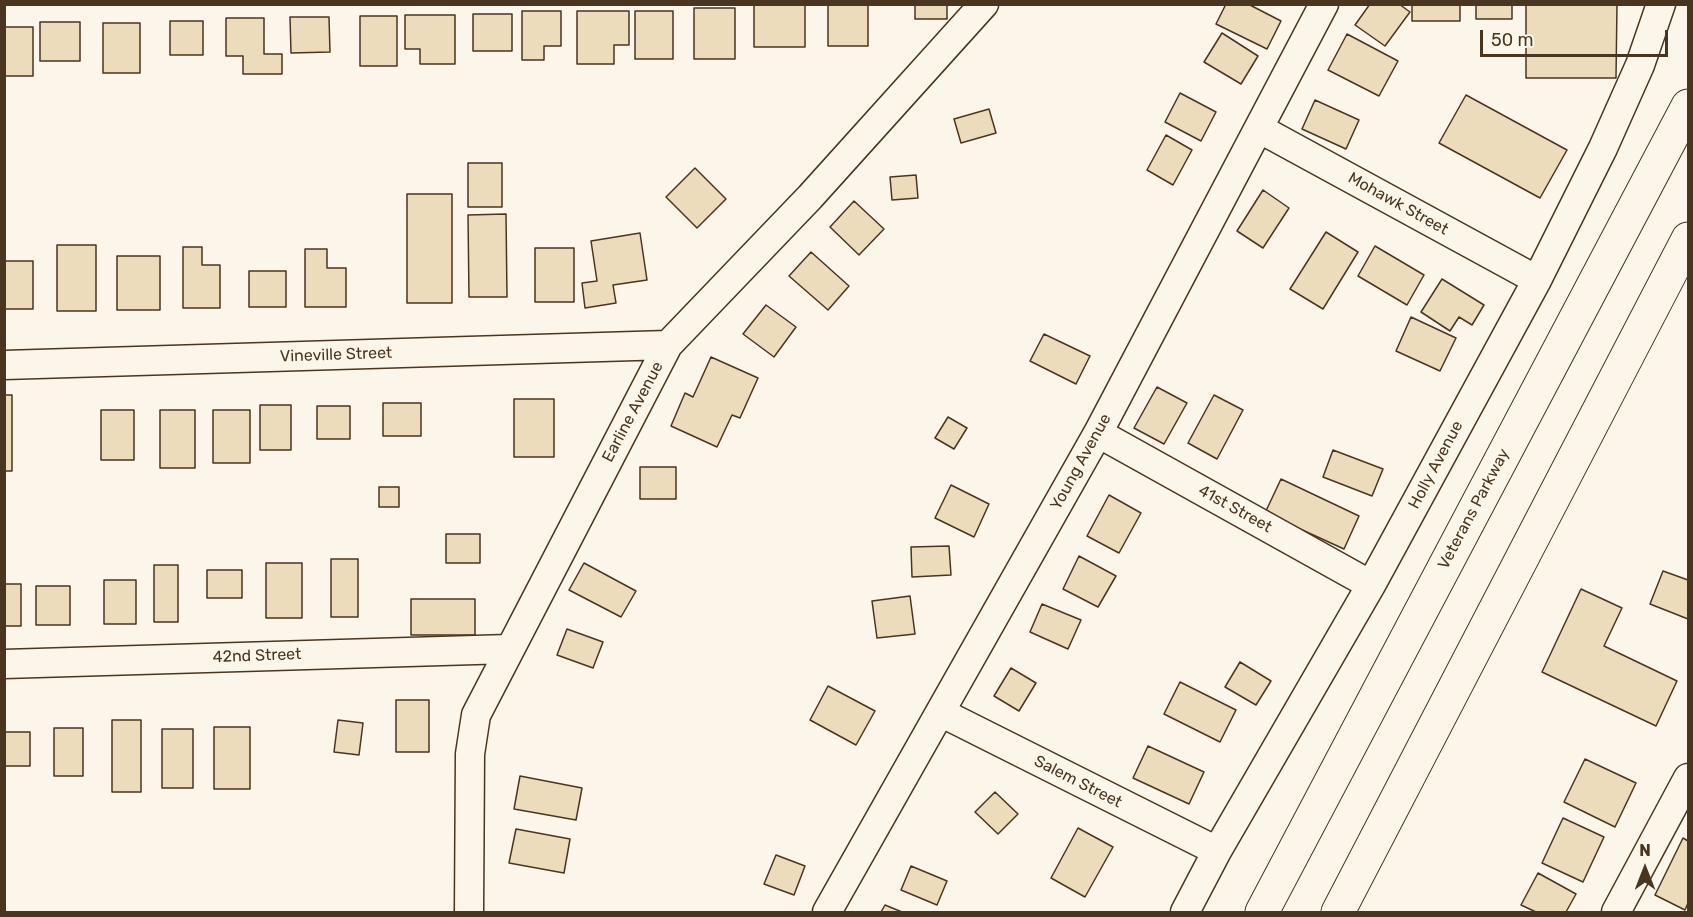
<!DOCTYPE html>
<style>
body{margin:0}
#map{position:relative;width:1693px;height:917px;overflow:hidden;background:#fbf6e9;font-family:Rubik,sans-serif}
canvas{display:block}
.frame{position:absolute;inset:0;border:6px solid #4a3520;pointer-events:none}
.north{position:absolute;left:1615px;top:839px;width:60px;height:60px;-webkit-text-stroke:4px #fbf6e9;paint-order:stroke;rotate:0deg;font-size:16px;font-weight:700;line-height:24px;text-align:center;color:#4a3520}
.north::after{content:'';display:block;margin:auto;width:21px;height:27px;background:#4a3520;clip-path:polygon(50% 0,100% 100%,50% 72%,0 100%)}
.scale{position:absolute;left:1480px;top:30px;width:188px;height:27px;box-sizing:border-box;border:3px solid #4a3520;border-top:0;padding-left:8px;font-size:18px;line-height:21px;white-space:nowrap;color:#4a3520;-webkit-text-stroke:4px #fbf6e9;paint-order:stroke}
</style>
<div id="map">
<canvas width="1693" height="917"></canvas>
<div class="frame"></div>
<div class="north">N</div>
<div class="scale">50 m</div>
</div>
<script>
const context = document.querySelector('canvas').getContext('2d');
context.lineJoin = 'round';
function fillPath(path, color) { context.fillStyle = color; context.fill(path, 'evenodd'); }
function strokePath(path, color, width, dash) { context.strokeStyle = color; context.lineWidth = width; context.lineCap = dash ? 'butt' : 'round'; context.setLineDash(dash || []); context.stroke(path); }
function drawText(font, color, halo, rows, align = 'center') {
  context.font = font + ' Rubik,sans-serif'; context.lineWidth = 4.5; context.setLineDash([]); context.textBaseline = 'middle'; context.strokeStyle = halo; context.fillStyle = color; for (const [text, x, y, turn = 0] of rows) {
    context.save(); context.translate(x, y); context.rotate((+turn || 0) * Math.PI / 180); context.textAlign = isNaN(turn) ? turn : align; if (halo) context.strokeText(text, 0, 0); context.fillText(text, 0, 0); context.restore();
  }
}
const building = new Path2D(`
 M 754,4 L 805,4 L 805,47 L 754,47 Z
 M 828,4 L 868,4 L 868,46 L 828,46 Z
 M 915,4 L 947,4 L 947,19 L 915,19 Z
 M 1226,4 L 1248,4 L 1281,21 L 1267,49 L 1216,24 Z
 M 1370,4 L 1399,4 L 1410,12 L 1385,46 L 1355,25 Z
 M 1412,4 L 1460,4 L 1460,21 L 1412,21 Z
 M 1476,4 L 1512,4 L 1512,19 L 1476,19 Z
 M 1526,4 L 1617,4 L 1616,78 L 1526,78 Z
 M 694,8 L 735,8 L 735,59 L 694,59 Z
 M 522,11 L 561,11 L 561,46 L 544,46 L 544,60 L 522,60 Z
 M 577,11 L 629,11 L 629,45 L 614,45 L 614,64 L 577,64 Z
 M 635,11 L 673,11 L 673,59 L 635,59 Z
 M 473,14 L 512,14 L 512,51 L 473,51 Z
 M 405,15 L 455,15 L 455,64 L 420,64 L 420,49 L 405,49 Z
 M 360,16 L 397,16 L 397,66 L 360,66 Z
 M 290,17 L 329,17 L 330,52 L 291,53 Z
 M 226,18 L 264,18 L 264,54 L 282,54 L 282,74 L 243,74 L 243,56 L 226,56 Z
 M 170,21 L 203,21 L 203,55 L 170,55 Z
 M 40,22 L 80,22 L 80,61 L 40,61 Z
 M 103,23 L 140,23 L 140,73 L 103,73 Z
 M 4,27 L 33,27 L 33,76 L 4,76 Z
 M 1222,33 L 1258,56 L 1241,84 L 1204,62 Z
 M 1347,34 L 1398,61 L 1379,96 L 1328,70 Z
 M 1180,93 L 1216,112 L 1201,141 L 1165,122 Z
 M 1466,95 L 1567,150 L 1540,198 L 1439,143 Z
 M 1315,100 L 1359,120 L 1346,149 L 1302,129 Z
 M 989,109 L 996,133 L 961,143 L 954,119 Z
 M 1166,135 L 1192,150 L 1173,185 L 1147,170 Z
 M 468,163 L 502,163 L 502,207 L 468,207 Z
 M 695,168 L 726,199 L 697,228 L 666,197 Z
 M 916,175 L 918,198 L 892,200 L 890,177 Z
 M 1263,190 L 1289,208 L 1263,248 L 1237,231 Z
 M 407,194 L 452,194 L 452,303 L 407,303 Z
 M 854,201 L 884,229 L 859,255 L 830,227 Z
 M 506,214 L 507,297 L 469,297 L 468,215 Z
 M 1326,232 L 1358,252 L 1323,309 L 1290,289 Z
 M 640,233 L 647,280 L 613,285 L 616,303 L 585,308 L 582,283 L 597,281 L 591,241 Z
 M 57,245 L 96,245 L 96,311 L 57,311 Z
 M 1375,246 L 1424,275 L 1407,305 L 1358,276 Z
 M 183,247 L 202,247 L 202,265 L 220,265 L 220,308 L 183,308 Z
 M 535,248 L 574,248 L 574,302 L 535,302 Z
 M 305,249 L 327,249 L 327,268 L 346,268 L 346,307 L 305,307 Z
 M 811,252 L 849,286 L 828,310 L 789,276 Z
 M 117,256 L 160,256 L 160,310 L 117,310 Z
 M 4,261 L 33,261 L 33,309 L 4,309 Z
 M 249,271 L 286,271 L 286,307 L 249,307 Z
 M 1442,279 L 1484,305 L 1472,325 L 1459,317 L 1450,331 L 1421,312 Z
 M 766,305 L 796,327 L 774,357 L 743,334 Z
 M 1411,317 L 1456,338 L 1440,371 L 1396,351 Z
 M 1044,334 L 1090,356 L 1076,384 L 1030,361 Z
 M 711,357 L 758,378 L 740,418 L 732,415 L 717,447 L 671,426 L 685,393 L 693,397 Z
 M 1157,387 L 1187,403 L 1164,444 L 1134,428 Z
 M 4,395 L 12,395 L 12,471 L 4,471 Z
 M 1214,395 L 1243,410 L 1217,459 L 1188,443 Z
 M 514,399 L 554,399 L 554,457 L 514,457 Z
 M 383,403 L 421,403 L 421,436 L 383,436 Z
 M 260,405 L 291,405 L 291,450 L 260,450 Z
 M 317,406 L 350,406 L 350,439 L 317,439 Z
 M 101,410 L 134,410 L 134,460 L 101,460 Z
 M 160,410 L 195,410 L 195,468 L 160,468 Z
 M 213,410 L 250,410 L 250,463 L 213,463 Z
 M 948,417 L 967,428 L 954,449 L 935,438 Z
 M 1333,450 L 1383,469 L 1372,496 L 1323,477 Z
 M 640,467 L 676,467 L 676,499 L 640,499 Z
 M 1281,479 L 1359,516 L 1344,549 L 1265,513 Z
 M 951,485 L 989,504 L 974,537 L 935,518 Z
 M 379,487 L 399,487 L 399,507 L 379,507 Z
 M 1109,495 L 1141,513 L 1119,553 L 1087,536 Z
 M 446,534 L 480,534 L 480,563 L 446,563 Z
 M 949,546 L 951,575 L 912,577 L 911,547 Z
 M 1079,556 L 1116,576 L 1098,607 L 1063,589 Z
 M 331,559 L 358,559 L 358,617 L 331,617 Z
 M 266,563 L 302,563 L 302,618 L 266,618 Z
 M 584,563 L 636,591 L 621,617 L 569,590 Z
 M 154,565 L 178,565 L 178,622 L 154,622 Z
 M 207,570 L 242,570 L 242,598 L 207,598 Z
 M 1663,571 L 1688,580 L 1688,619 L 1650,604 Z
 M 104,580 L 136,580 L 136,624 L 104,624 Z
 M 4,584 L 21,584 L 21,626 L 4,626 Z
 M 36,586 L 70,586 L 70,625 L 36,625 Z
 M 1581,589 L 1622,608 L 1604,646 L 1677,681 L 1656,726 L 1542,672 Z
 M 910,596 L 915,634 L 877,638 L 872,601 Z
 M 411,599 L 475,599 L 475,635 L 411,635 Z
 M 1042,604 L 1081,620 L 1068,649 L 1030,632 Z
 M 567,629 L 603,642 L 593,668 L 557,655 Z
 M 1240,662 L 1271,681 L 1256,705 L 1225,687 Z
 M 1011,668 L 1036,683 L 1019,711 L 994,696 Z
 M 1180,682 L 1236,710 L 1220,742 L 1164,714 Z
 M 828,686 L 875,711 L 856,745 L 810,720 Z
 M 396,700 L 429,700 L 429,752 L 396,752 Z
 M 112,720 L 141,720 L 141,792 L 112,792 Z
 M 338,720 L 363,723 L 359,755 L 334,752 Z
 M 214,727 L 250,727 L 250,789 L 214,789 Z
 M 54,728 L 83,728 L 83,776 L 54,776 Z
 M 162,729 L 193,729 L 193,788 L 162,788 Z
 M 4,732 L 30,732 L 30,766 L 4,766 Z
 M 1148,746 L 1204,772 L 1189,804 L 1133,778 Z
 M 1585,759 L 1636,783 L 1615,827 L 1564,802 Z
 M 520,776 L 582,788 L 576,820 L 514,809 Z
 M 995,792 L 1018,814 L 998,834 L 975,812 Z
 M 1563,818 L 1604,837 L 1583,882 L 1542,863 Z
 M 1078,828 L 1113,847 L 1085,897 L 1051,878 Z
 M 516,829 L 570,839 L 564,873 L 509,863 Z
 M 1683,838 L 1688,841 L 1688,903 L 1685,910 L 1655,895 Z
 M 776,855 L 805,866 L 794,895 L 764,884 Z
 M 911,866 L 947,881 L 937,905 L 901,890 Z
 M 1538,873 L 1576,894 L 1566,912 L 1536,912 L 1521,905 Z
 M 885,905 L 902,912 L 881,912 Z`);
const minor = new Path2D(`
 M 1260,129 L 1537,280
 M 4,365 L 668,345
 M 1098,433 L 1371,585
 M 4,664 L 509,649
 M 940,712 L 1217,851
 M 469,912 L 470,754 L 476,715 L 668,345 L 810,197 L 984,4
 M 827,912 L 1098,433 L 1324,4
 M 1185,912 L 1217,851 L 1371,585 L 1537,280 L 1603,148 L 1640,65 L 1661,4
 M 1616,912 L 1688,778`);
const major = new Path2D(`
 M 1262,912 L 1688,106
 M 1338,912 L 1688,239`);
const streetNames = [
 ["Mohawk Street",1398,204,29],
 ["Vineville Street",336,355,-2],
 ["Earline Avenue",633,412,-62],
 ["Young Avenue",1081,462,-61],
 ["Holly Avenue",1436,465,-62],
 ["41st Street",1235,509,29],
 ["Veterans Parkway",1474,509,-62],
 ["42nd Street",257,656,-2],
 ["Salem Street",1078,782,27]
];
fillPath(building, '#ecdcbc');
strokePath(building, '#4a3520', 1.5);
strokePath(minor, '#4a3520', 31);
strokePath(major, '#4a3520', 35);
strokePath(minor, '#fbf6e9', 28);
strokePath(major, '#fbf6e9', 33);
drawText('16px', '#4a3520', '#fbf6e9', streetNames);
</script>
